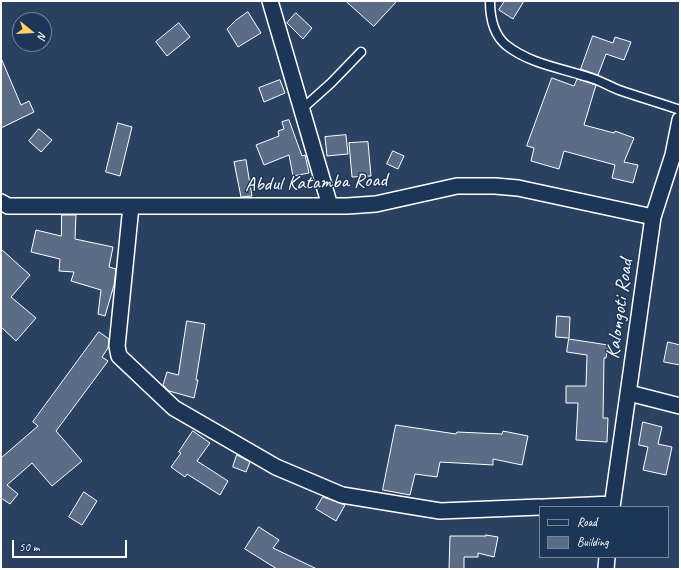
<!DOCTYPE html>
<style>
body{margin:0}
#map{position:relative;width:681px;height:570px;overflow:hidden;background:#2a4161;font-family:Caveat,sans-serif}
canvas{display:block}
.frame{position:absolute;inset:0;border:2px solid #fff;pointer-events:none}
.legend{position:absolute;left:539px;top:506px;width:130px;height:52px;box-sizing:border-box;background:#1d3557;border:1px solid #77869a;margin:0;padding:5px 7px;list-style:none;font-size:12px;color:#fff}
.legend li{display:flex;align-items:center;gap:8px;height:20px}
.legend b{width:20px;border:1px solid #77869a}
.north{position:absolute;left:12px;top:12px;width:40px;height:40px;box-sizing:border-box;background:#1d3557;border:1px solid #77869a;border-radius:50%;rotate:108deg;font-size:11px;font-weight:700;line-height:16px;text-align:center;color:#fff}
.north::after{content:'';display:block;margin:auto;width:14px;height:18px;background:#ffd166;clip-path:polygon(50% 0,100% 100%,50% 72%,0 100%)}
.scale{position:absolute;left:12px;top:540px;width:115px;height:18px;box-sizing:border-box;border:2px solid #fff;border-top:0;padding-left:5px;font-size:12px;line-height:14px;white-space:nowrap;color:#fff;-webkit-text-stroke:3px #1d3557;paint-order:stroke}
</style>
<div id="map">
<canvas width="681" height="570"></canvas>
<div class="frame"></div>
<ul class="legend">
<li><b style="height:5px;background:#1d3557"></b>Road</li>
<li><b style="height:11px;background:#5b6c86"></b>Building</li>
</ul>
<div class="north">N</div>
<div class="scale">50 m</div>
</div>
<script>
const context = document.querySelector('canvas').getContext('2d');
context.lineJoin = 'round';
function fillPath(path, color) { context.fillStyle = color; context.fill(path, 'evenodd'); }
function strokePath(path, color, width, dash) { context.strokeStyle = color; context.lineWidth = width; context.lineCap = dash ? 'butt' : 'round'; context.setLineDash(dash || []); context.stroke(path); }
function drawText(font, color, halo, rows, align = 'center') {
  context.font = font + ' Caveat,sans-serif'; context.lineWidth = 3; context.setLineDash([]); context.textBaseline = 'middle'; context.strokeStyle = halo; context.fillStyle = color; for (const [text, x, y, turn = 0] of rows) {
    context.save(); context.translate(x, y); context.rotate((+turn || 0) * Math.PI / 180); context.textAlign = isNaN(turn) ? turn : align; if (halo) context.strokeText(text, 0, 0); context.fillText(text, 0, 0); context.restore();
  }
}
const building = new Path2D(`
 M 346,1 L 397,1 L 374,26 Z
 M 505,1 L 524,1 L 513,19 L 499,10 Z
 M 248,12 L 261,33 L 238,47 L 227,29 L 235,21 Z
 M 296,13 L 312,28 L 303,39 L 287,23 Z
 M 179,23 L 190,37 L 167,56 L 156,42 Z
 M 593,36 L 613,43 L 615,37 L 631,42 L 624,60 L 606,54 L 598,75 L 581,69 Z
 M 1,58 L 21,105 L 29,101 L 34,112 L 1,128 Z
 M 552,78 L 574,86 L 577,79 L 596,85 L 584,125 L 614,133 L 615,131 L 634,138 L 624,162 L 638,165 L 633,183 L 612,178 L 615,165 L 564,151 L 559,169 L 531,161 L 534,148 L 527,146 Z
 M 280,80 L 285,93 L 264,102 L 259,88 Z
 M 289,120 L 302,156 L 305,155 L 309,173 L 293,176 L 289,155 L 264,165 L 256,145 L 279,136 L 278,131 L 284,129 L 282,122 Z
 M 118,123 L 132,127 L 120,176 L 106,172 Z
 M 39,129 L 52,140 L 41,152 L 29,141 Z
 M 346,135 L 348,154 L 327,156 L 325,137 Z
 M 368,142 L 371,176 L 352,177 L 349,143 Z
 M 393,151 L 404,156 L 398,169 L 387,164 Z
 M 246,160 L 252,196 L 241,197 L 234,162 Z
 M 62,215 L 76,215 L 75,239 L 113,247 L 109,267 L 116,269 L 114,285 L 105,316 L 98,314 L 101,290 L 71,281 L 74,272 L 59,271 L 60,259 L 31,252 L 36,230 L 61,236 Z
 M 1,249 L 30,275 L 11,297 L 36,318 L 16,341 L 1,327 Z
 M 557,316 L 570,317 L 569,338 L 556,337 Z
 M 187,321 L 205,324 L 196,380 L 198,380 L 194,398 L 169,391 L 163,385 L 167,372 L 178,375 Z
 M 99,332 L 109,339 L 108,348 L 102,357 L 108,361 L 56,431 L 82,461 L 52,486 L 32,463 L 7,485 L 18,494 L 10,504 L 1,498 L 1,458 L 38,426 L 33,422 Z
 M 569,339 L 608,345 L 606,358 L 604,358 L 603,418 L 608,418 L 607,442 L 576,440 L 578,403 L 566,403 L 566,386 L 586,386 L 587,355 L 567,352 Z
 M 668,342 L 680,345 L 680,365 L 664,362 Z
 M 643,422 L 662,427 L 658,444 L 672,447 L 666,475 L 643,470 L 648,447 L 639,445 Z
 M 396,425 L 456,434 L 457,432 L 502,434 L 503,431 L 528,436 L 522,465 L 493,459 L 493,465 L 440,462 L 437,477 L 415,474 L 410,495 L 383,490 Z
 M 193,431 L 210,443 L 197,461 L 228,481 L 220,495 L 187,474 L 185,477 L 171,467 L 181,453 L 179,452 Z
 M 237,455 L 250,462 L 246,472 L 233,467 Z
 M 84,492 L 97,501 L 82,525 L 69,517 Z
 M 323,497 L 345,505 L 336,521 L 316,509 Z
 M 259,527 L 279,540 L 273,548 L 317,569 L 277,569 L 245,549 Z
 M 486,535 L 498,537 L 494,557 L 478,553 L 478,557 L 464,557 L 464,569 L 449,569 L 450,536 L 486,536 Z`);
const lane = new Path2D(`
 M 490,1 C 490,17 493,34 506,45 C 530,64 561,68 588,77 C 599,80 609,86 619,90 C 639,97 660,103 680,110
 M 302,109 L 331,83 L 361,52`);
const street = new Path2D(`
 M 270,1 L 330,206
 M 1,202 L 8,206 L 347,206 L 376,204 L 457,186 L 495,186 L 518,188 L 653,217
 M 131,206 L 117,346 L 119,356 L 174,408 L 276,467 L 342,495 L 440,511 L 540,507
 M 629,393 L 680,406
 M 544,507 L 612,504
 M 612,507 L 653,217 L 673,155 L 680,120
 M 606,569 L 607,557`);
const streetNames = [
 ["Abdul Katamba Road",316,183,-2],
 ["Kalongoti Road",620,309,-82]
];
fillPath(building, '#5b6c86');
strokePath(building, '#fff', 1);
strokePath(lane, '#fff', 11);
strokePath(street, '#fff', 18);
strokePath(lane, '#1d3557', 8);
strokePath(street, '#1d3557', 15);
drawText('20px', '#fff', '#1d3557', streetNames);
</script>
